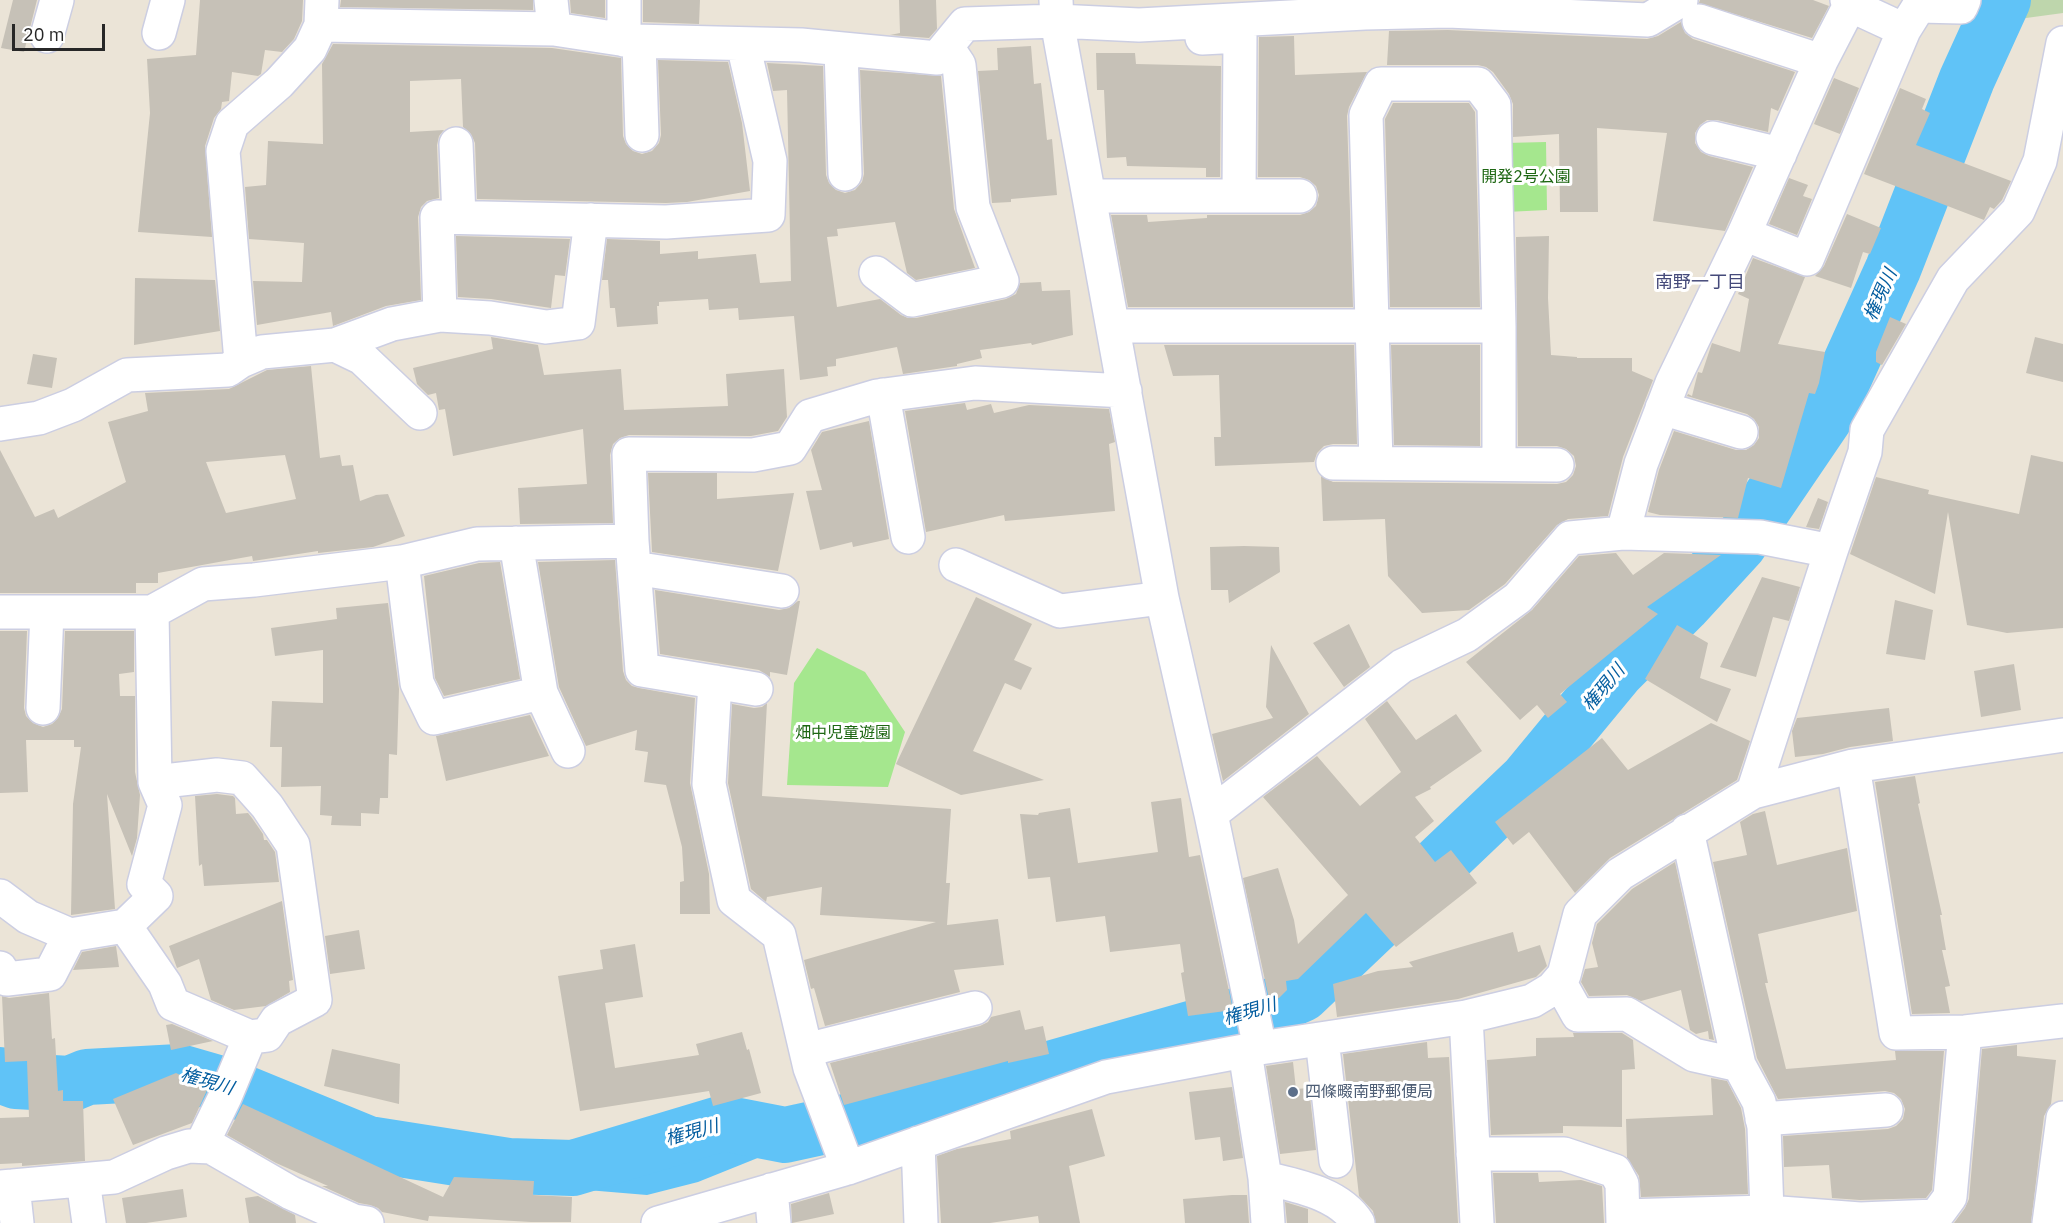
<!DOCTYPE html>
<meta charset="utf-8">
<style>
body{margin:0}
#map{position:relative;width:2063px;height:1223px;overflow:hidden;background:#ebe4d7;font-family:"IBM Plex Sans",sans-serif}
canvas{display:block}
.scale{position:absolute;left:12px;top:24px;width:93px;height:27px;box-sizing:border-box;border:3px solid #272727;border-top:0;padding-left:8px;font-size:18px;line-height:21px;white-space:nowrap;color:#272727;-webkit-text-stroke:4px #fff;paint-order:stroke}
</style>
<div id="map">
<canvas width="2063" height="1223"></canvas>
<div class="scale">20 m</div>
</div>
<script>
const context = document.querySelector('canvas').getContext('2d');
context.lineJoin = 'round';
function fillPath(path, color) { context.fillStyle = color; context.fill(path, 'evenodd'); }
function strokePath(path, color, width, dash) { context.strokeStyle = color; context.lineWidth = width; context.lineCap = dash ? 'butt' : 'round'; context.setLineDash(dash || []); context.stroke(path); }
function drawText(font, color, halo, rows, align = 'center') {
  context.font = font + ' "IBM Plex Sans","Noto Sans JP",sans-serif'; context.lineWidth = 6; context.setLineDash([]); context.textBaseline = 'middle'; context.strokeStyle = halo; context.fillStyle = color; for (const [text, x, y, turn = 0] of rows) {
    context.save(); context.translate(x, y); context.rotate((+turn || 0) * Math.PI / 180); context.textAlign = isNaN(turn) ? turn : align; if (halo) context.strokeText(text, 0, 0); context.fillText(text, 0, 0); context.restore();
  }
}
const green = new Path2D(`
 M 1546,142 L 1547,210 L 1506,212 L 1505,143 Z
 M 817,648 L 865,672 L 905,732 L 888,787 L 787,785 L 794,683 Z`);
const cemetery = new Path2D(`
 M 2015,0 L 2063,0 L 2063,13 L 2004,21 Z`);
const water = new Path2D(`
 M 737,1115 L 771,1125 L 775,1151 L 698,1182 L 647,1195 L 575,1189 L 566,1159 L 694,1123 Z`);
const river = new Path2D(`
 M 0,1075 L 16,1081 L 70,1084 L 87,1077 L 179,1072 L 224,1085 L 368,1144 L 508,1166 L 573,1168 L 723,1123 L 785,1135 L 927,1104 L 1282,1003 L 1302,994 L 1527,780 L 1617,671 L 1683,605 L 1739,544 L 1828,413 L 1893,269 L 1967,79 L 2003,0`);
const building = new Path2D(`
 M 13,0 L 37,0 L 24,52 L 1,48 Z
 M 200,0 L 303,0 L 302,21 L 294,39 L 282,52 L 265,50 L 261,74 L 258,76 L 232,72 L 229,101 L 222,102 L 221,109 L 214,118 L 205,146 L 212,237 L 138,232 L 150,113 L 147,59 L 196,55 Z
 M 341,0 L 533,0 L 533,10 L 340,7 Z
 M 570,0 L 605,0 L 605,18 L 571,13 Z
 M 643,0 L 700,0 L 699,24 L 643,22 Z
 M 899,0 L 936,0 L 937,29 L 929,38 L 890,35 L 900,33 Z
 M 1700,0 L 1813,0 L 1829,6 L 1812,38 L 1699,3 Z
 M 1681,22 L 1685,33 L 1693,39 L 1795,72 L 1778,111 L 1771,108 L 1768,132 L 1717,120 L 1707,120 L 1700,125 L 1695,133 L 1695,143 L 1701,152 L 1709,156 L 1753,167 L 1725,231 L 1653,221 L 1667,133 L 1597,128 L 1598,212 L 1560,212 L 1559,134 L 1513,137 L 1513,104 L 1509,94 L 1493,72 L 1486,67 L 1478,65 L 1387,65 L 1389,31 L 1448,30 L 1647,39 L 1658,36 Z
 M 1294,36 L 1295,75 L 1367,72 L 1349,107 L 1347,116 L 1353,307 L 1128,307 L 1111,215 L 1147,215 L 1148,222 L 1207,218 L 1207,215 L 1300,215 L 1309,212 L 1316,206 L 1319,195 L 1316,186 L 1309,180 L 1300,177 L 1258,177 L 1259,37 Z
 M 333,44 L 552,48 L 621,58 L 623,136 L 626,144 L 633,151 L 642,154 L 652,151 L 659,143 L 661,135 L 658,60 L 728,62 L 742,123 L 750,191 L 687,202 L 666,203 L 477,199 L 475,143 L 471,134 L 463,127 L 461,79 L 410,81 L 410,132 L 444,130 L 439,136 L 437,145 L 439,198 L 427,201 L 421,207 L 418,217 L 421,300 L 386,306 L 333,326 L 331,312 L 257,325 L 253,281 L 302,282 L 304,243 L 249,239 L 245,187 L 266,185 L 268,141 L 323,144 L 322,64 Z
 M 1031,46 L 1034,84 L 1041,83 L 1047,140 L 1052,139 L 1057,195 L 1011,199 L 1011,202 L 992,203 L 978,71 L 998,70 L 997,48 Z
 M 1096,53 L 1135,53 L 1136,64 L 1221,66 L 1220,177 L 1206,177 L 1206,168 L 1127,166 L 1126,157 L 1107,158 L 1104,90 L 1097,90 Z
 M 767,63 L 823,66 L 826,175 L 829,183 L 836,190 L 845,193 L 855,190 L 862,182 L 864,174 L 860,70 L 941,76 L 954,209 L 975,268 L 916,280 L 907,273 L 895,222 L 837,229 L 838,236 L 827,237 L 837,307 L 880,299 L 901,315 L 908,318 L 916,318 L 1006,299 L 1016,294 L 1020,283 L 1041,282 L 1042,291 L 1070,290 L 1073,335 L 1032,345 L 1031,343 L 980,350 L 982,358 L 957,364 L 957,366 L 903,374 L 897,347 L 836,359 L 836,366 L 827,367 L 828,376 L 800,380 L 794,316 L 739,320 L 738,308 L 709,310 L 708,299 L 659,302 L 659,306 L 657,306 L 658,324 L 617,327 L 615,308 L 610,308 L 608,280 L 602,280 L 607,239 L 660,241 L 660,254 L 698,251 L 698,259 L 756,254 L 760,283 L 791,281 L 787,90 L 773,91 Z
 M 1834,78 L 1859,88 L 1840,134 L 1814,124 Z
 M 1900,88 L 1926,99 L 1922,109 L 1930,113 L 1916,145 L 2011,181 L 2002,200 L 1994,209 L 1990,207 L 1984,220 L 1864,174 Z
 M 1393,103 L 1469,103 L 1475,112 L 1480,307 L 1390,307 L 1385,119 Z
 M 1789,178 L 1808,185 L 1803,196 L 1812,199 L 1797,235 L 1769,224 Z
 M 1847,214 L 1881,228 L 1870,254 L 1863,252 L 1851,288 L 1815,276 L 1824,266 Z
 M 456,236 L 570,239 L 565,276 L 555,275 L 551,308 L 491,299 L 458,297 Z
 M 1549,236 L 1548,298 L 1551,355 L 1577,357 L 1577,358 L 1632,358 L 1632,371 L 1653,380 L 1623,457 L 1608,516 L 1568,519 L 1557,525 L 1505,584 L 1469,610 L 1422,613 L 1388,576 L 1385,519 L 1323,521 L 1321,476 L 1333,482 L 1557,484 L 1566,482 L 1573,475 L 1576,466 L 1574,456 L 1566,449 L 1557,446 L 1518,446 L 1516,237 Z
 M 1753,258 L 1805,277 L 1778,344 L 1825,352 L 1819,383 L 1815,394 L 1809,393 L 1781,488 L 1748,478 L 1738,518 L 1660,515 L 1648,512 L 1659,470 L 1674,431 L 1736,450 L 1746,450 L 1754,445 L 1759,438 L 1759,427 L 1754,419 L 1747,414 L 1687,396 L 1688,394 L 1692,396 L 1698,372 L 1702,373 L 1712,343 L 1740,352 L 1749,299 L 1738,294 Z
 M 135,278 L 215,280 L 220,331 L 134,345 Z
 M 1890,317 L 1906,324 L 1882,365 L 1876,362 L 1876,352 Z
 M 491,337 L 538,345 L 544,375 L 621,369 L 624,410 L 728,406 L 726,374 L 784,369 L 787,417 L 778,431 L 751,436 L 629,435 L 620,438 L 613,444 L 610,455 L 613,523 L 520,524 L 518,488 L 587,484 L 583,429 L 453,456 L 445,409 L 439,410 L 436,393 L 428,395 L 417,384 L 413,368 L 493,349 Z
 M 2035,337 L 2063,344 L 2063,382 L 2026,373 Z
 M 1164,345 L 1354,345 L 1357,444 L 1333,444 L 1324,446 L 1317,453 L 1314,462 L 1215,466 L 1214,437 L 1221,437 L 1219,375 L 1173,376 Z
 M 1391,345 L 1480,345 L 1480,446 L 1394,445 Z
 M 33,354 L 57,358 L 52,388 L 27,384 Z
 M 311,366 L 320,458 L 340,455 L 342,466 L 353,465 L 360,501 L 376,495 L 388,494 L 405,536 L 373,547 L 318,553 L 318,551 L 253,561 L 252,556 L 158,573 L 158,583 L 136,583 L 136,593 L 0,593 L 0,450 L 35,517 L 54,509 L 58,518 L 126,482 L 108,422 L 148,411 L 145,393 L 229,389 L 267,370 ZM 285,455 L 296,499 L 226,513 L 206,462 Z
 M 965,403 L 967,410 L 991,404 L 994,413 L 1029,405 L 1109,409 L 1115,442 L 1109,444 L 1115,511 L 1005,521 L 1004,515 L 926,532 L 905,411 Z
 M 869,421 L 889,539 L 853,547 L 852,542 L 820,550 L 806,491 L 822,490 L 811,450 L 822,432 Z
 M 2031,455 L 2063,462 L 2063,628 L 2007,633 L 1967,625 L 1948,512 L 1935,594 L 1850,554 L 1876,477 L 1929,490 L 1928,494 L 2019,514 Z
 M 648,473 L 717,473 L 717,499 L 794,493 L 778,571 L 652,552 Z
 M 1818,498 L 1828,502 L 1819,529 L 1806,527 Z
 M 1244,546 L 1279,547 L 1280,572 L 1229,603 L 1228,590 L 1211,590 L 1210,547 Z
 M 1616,553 L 1633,575 L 1664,553 L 1721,555 L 1647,607 L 1658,614 L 1560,694 L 1567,702 L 1548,718 L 1537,705 L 1520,720 L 1466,662 L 1532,610 L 1579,556 Z
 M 615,560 L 623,671 L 626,680 L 632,686 L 639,688 L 695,698 L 690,783 L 709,874 L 710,914 L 680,914 L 680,882 L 684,881 L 682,847 L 666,785 L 644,782 L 648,752 L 635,750 L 637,730 L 586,746 L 559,687 L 538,562 Z
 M 500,562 L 520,679 L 444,696 L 435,678 L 424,576 L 479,563 Z
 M 1762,577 L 1800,587 L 1789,621 L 1773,617 L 1756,677 L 1720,667 Z
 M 655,590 L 779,610 L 789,608 L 798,601 L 800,601 L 787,675 L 770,672 L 770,677 L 759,670 L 660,654 Z
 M 976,597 L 1032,624 L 1014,660 L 1032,668 L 1021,690 L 1005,683 L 973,751 L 1044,780 L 961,795 L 896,764 Z
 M 1895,600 L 1933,610 L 1925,660 L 1886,654 Z
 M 388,603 L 399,689 L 397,755 L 389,754 L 388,798 L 380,798 L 379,814 L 361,813 L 361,826 L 331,825 L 332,816 L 320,815 L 321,786 L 281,787 L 282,747 L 270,747 L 272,701 L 323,703 L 323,650 L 275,656 L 271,628 L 337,619 L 336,608 Z
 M 1349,624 L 1370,667 L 1344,687 L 1313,643 Z
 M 1677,625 L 1708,643 L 1700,678 L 1731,689 L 1717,722 L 1645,679 Z
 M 0,631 L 27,631 L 24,708 L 26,716 L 33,723 L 43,727 L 52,724 L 58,718 L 62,709 L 65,631 L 134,631 L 134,672 L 119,674 L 120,696 L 135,696 L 135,772 L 140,795 L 137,838 L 132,856 L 107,794 L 115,909 L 71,915 L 73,804 L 81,747 L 74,747 L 74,740 L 26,740 L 28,792 L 0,793 Z
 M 1271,645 L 1309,714 L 1223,781 L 1212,734 L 1273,718 L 1266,707 Z
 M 2014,664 L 2021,710 L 1981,717 L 1974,671 Z
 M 1387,701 L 1416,740 L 1456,714 L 1482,751 L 1430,787 L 1431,789 L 1415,797 L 1434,821 L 1415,837 L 1435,862 L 1451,850 L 1477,883 L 1396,947 L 1366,913 L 1298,979 L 1286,981 L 1287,990 L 1279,998 L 1269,999 L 1243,878 L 1278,868 L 1294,920 L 1298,944 L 1348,895 L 1263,797 L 1317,756 L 1360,806 L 1401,772 L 1365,719 Z
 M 767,703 L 762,796 L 951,809 L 946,883 L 950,883 L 947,925 L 998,919 L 1004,965 L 954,970 L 960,992 L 825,1026 L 814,988 L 811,989 L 804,960 L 936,922 L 820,915 L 822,887 L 767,897 L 766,902 L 751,889 L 728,783 L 732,704 L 754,708 L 762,707 Z
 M 1889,708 L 1893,741 L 1850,747 L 1823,754 L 1795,757 L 1792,731 L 1797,718 Z
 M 530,715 L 549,756 L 446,781 L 436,736 Z
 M 1711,723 L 1750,741 L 1737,780 L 1610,858 L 1575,893 L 1529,832 L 1513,845 L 1495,822 L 1602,738 L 1628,770 Z
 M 1915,776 L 1920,803 L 1918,804 L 1942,915 L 1940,915 L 1946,950 L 1942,950 L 1950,986 L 1945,987 L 1950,1013 L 1912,1014 L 1875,782 Z
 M 217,794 L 233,796 L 235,798 L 236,814 L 248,813 L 252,818 L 263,834 L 264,840 L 267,840 L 275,852 L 279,882 L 204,886 L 202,864 L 199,866 L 195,796 Z
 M 1181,798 L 1189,857 L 1200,855 L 1233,1010 L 1188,1016 L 1181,973 L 1184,972 L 1180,944 L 1110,952 L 1105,916 L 1056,922 L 1050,877 L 1028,879 L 1020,814 L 1038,815 L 1039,813 L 1070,808 L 1078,863 L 1158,852 L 1151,802 Z
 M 1765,811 L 1777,865 L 1847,848 L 1857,911 L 1758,934 L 1768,983 L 1765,983 L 1786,1069 L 1896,1060 L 1895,1051 L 1944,1051 L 1932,1190 L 1926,1198 L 1860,1200 L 1832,1198 L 1829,1165 L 1784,1167 L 1783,1136 L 1888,1129 L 1896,1126 L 1903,1119 L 1905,1109 L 1901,1099 L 1894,1093 L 1885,1091 L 1778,1099 L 1757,1058 L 1713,862 L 1747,855 L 1740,822 L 1753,814 Z
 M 1675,862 L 1714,1040 L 1709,1039 L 1708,1031 L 1696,1034 L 1690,1030 L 1681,990 L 1641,1001 L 1627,995 L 1589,996 L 1581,982 L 1585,969 L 1598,967 L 1592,943 L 1597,924 L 1632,889 Z
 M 282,901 L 293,980 L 289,981 L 290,992 L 266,1006 L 234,1010 L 211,1000 L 199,959 L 177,968 L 169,946 Z
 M 359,930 L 365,969 L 330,974 L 325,936 Z
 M 1513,932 L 1518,952 L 1540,945 L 1547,966 L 1536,977 L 1458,999 L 1337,1017 L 1333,984 L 1378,971 L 1413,967 L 1409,962 Z
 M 635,944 L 643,997 L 605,1003 L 615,1068 L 699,1055 L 696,1044 L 742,1032 L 747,1050 L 749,1049 L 761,1093 L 713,1106 L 709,1091 L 580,1111 L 558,976 L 603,969 L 600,950 Z
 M 116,946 L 119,967 L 73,970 L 82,952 Z
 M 49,993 L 52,1039 L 55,1038 L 58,1091 L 63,1090 L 63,1101 L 83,1101 L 85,1161 L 22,1166 L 22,1163 L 0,1164 L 0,1118 L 29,1117 L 27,1061 L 5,1062 L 2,996 L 9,998 Z
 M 1020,1010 L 1025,1030 L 1043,1026 L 1049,1054 L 1008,1063 L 1008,1061 L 844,1105 L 830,1063 L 980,1026 L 988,1022 L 991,1017 Z
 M 172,1024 L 213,1041 L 171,1050 L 166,1025 Z
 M 1573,1033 L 1622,1033 L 1633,1040 L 1635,1069 L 1622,1070 L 1622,1127 L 1563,1126 L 1563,1133 L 1491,1135 L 1487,1060 L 1536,1056 L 1536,1038 L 1574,1037 Z
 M 1427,1042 L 1428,1058 L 1449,1057 L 1458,1223 L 1376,1223 L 1373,1211 L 1359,1196 L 1343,1054 Z
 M 2017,1045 L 2017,1056 L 2056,1060 L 2051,1104 L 2044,1116 L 2031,1223 L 1954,1223 L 1965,1208 L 1969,1199 L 1982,1049 Z
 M 332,1049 L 400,1064 L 399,1104 L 324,1086 Z
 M 1293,1062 L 1296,1089 L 1309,1088 L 1316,1150 L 1280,1154 L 1266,1066 Z
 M 176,1073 L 208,1088 L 192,1123 L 133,1145 L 113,1099 Z
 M 1711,1078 L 1727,1081 L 1741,1108 L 1745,1129 L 1748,1194 L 1641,1197 L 1639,1176 L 1627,1158 L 1626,1119 L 1713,1115 Z
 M 1232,1087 L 1243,1158 L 1223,1161 L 1220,1137 L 1195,1140 L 1189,1092 Z
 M 243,1104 L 443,1197 L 454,1177 L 534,1181 L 533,1195 L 572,1197 L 571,1222 L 531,1222 L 429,1216 L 428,1221 L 382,1212 L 378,1208 L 370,1205 L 359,1203 L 322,1186 L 328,1186 L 276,1163 L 227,1135 Z
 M 1092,1109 L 1105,1156 L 1069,1166 L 1080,1223 L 1039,1223 L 1038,1216 L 990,1223 L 941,1223 L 937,1156 L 957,1149 L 1011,1139 L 1010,1131 Z
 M 1493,1173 L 1538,1173 L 1539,1182 L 1581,1180 L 1602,1186 L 1604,1223 L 1496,1223 Z
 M 183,1189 L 187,1217 L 146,1223 L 126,1223 L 122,1198 Z
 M 829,1193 L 834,1214 L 792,1223 L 791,1204 Z
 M 1232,1195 L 1247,1195 L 1249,1223 L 1185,1223 L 1183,1199 Z
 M 258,1196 L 295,1215 L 296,1223 L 249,1223 L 245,1198 Z
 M 1285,1202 L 1308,1209 L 1308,1223 L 1287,1223 Z`);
const minor = new Path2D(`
 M 551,0 L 554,29
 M 1056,0 L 1057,21 L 1162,598 L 1211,814 L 1260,1048
 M 1847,0 L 1850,5 L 1904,30
 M 1699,21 L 1821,61
 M 321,25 L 554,29 L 633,41 L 801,45 L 937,58 L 965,24 L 1057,21 L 1139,25 L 1365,13 L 1448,11 L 1648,20 L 1681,0
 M 159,33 L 168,0
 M 47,36 L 57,0
 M 1202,38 L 1240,36 L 1239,195
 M 624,40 L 624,0
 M 639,42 L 642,135
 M 841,49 L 845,174
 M 1713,138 L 1780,154
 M 456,144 L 459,217
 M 1090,196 L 1300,196
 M 1744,234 L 1807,259 L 1904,30 L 1919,6 L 1961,7 L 1964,0
 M 876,273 L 912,300 L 1002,281 L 973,207 L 959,65 L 947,47
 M 440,315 L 437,217 L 666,222 L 768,215 L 770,161 L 743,44
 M 1114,326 L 1499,326
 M 335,345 L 362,358 L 420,413
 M 241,361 L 223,151 L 232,124 L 279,83 L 310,49 L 321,25 L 322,0
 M 883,395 L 908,537
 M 1662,408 L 1741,432
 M 0,424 L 39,418 L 73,405 L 127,375 L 228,370 L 241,361 L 262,352 L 335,345 L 392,324 L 440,315 L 490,318 L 546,327 L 578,323 L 591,220
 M 1376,462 L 1366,115 L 1381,84 L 1478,84 L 1494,105 L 1499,326 L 1499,464
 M 1333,463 L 1557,465
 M 1623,533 L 1760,537 L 1831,551
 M 632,541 L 642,670 L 756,689
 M 516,543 L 541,693 L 568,751
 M 402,562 L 417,683 L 434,718 L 541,693
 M 956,565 L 1060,611 L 1162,598
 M 634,568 L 782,591
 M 0,612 L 152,612 L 203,584 L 254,580 L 402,562 L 477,544 L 632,541 L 629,454 L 753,455 L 790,448 L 810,416 L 877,396 L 975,383 L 1125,391
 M 152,612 L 155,782 L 165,805 L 144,884 L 156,896 L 125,926 L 165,984 L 173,1004 L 250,1037 L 267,1035 L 277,1020 L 315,1000 L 293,845 L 267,806 L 242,778 L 217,775 L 155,782
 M 715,682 L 709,784 L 734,900 L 779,935 L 810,1068 L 848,1168
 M 43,708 L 47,612
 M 1853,766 L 1896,1033 L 1965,1032 L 2063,1021
 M 1753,792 L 1831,551 L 1865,452 L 1867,430 L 1953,279 L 2018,211 L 2040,161 L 2063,43
 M 1211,814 L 1402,666 L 1467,635 L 1518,598 L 1570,538 L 1623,533 L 1641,464 L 1672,383 L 1744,234 L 1821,61 L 1850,5
 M 1687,831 L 1739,1065 L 1759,1102 L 1764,1127 L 1767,1212
 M 0,896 L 28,917 L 70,935
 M 0,968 L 7,979 L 50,974 L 70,935 L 125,926
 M 1559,981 L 1578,1015 L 1627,1014 L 1694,1055 L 1739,1065
 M 1466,1017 L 1477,1223
 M 1322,1039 L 1336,1161
 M 806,1050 L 975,1008
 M 1245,1052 L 1265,1178 L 1268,1223
 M 1762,1119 L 1886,1110
 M 918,1143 L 921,1223
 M 201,1146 L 225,1097 L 250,1037
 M 1473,1154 L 1564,1154 L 1615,1171 L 1622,1184 L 1623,1223
 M 1265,1178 C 1297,1186 1339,1193 1358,1223
 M 83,1180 L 89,1223
 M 13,1186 L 17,1223
 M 0,1187 L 114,1177 L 166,1153 L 189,1146 L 211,1147 L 291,1193 L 354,1221 L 367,1223
 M 771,1190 L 774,1223
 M 1623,1216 L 1767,1212 L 1860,1219 L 1936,1216 L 1950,1197 L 1965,1032
 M 658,1223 L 848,1168 L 1106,1077 L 1260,1048 L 1466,1017 L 1532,1001 L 1552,989 L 1564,975 L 1580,914 L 1620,874 L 1753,792 L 1853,766 L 2063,735
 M 2049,1223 L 2063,1118`);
const markers = [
 [1293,1092,6,"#5c6f8a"]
];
const parkNames = [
 ["開発2号公園",1526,177],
 ["畑中児童遊園",843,733]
];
const serviceNames = [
 ["四條畷南野郵便局",1305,1092]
];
const neighbourhoodNames = [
 ["南野一丁目",1700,283]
];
const waterNames = [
 ["権現川",1881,295,-66],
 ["権現川",1604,688,-50],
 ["権現川",1250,1012,-16],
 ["権現川",207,1082,16],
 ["権現川",692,1133,-15]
];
fillPath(green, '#a5e78e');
fillPath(cemetery, '#bed6ac');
fillPath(water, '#60c3f7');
strokePath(river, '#60c3f7', 56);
fillPath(building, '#c6c1b7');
strokePath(minor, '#cccee2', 36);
strokePath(minor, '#fff', 33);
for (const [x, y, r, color] of markers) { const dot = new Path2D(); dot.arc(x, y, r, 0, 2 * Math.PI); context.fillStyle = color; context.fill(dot); strokePath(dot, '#fff', 2); }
drawText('16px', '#1e6713', '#fff', parkNames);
drawText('16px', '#4e5e75', '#fff', serviceNames, 'left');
drawText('18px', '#454a7a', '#fff', neighbourhoodNames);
drawText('italic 18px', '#035d9f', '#fff', waterNames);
</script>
